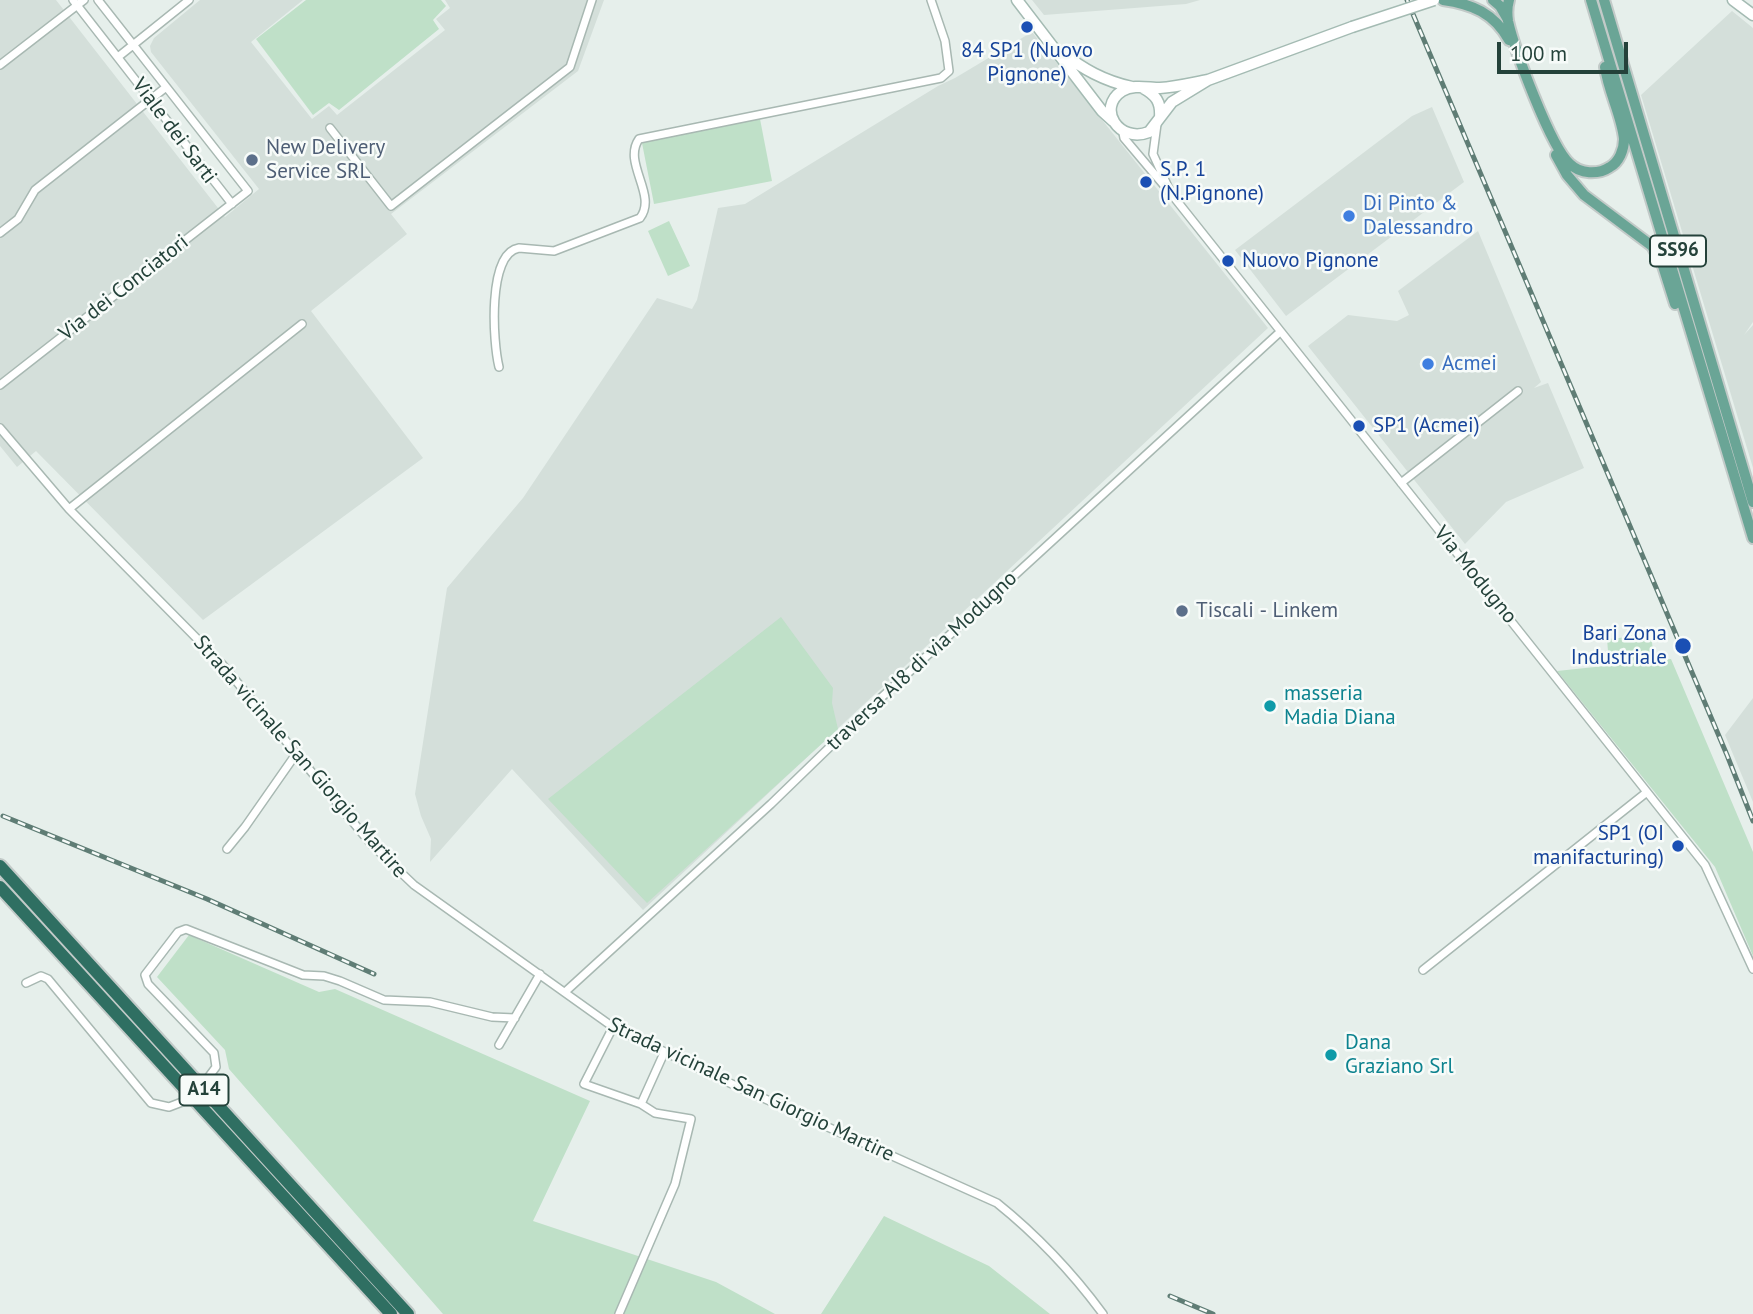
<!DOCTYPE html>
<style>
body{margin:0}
#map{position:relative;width:1753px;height:1314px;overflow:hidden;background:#e6efeb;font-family:"PT Sans",sans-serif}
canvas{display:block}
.scale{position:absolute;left:1497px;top:42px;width:131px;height:32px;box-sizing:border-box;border:4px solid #24423a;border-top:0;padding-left:9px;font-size:21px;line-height:24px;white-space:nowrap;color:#24423a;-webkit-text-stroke:5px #f7fbf9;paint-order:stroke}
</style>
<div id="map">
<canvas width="1753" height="1314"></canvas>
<div class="scale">100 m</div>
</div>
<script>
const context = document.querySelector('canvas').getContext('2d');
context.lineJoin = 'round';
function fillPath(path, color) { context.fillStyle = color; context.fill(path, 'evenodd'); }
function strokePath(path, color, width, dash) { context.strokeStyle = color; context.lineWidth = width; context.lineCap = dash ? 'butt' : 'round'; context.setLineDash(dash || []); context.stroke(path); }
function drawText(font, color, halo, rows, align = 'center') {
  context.font = font + ' "PT Sans",sans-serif'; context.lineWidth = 5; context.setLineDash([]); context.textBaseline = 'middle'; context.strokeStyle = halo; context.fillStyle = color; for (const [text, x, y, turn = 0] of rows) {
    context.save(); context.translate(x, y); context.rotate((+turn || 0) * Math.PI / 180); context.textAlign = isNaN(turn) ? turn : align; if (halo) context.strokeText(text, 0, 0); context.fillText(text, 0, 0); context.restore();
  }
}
const built = new Path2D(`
 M 0,0 L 56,0 L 225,217 L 259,189 L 151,52 L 150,46 L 154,38 L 200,0 L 303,0 L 251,42 L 312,119 L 329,106 L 337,115 L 445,30 L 436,19 L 450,8 L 445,0 L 604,0 L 578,71 L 391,214 L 407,234 L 311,311 L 423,458 L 203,620 L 36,451 L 17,467 L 0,446 Z
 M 1032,0 L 1200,0 L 1186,4 L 1044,15 Z
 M 1732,11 L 1753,28 L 1753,322 L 1744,335 L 1753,325 L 1753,468 L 1641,95 Z
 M 1032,32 L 1268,328 L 643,910 L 512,769 L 430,862 L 431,839 L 421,816 L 415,794 L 447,588 L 523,498 L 657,298 L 692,309 L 697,300 L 718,208 L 745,204 L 938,86 L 955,78 Z
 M 1432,107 L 1464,182 L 1286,316 L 1235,250 L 1412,116 Z
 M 1478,231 L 1541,382 L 1534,388 L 1548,383 L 1584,468 L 1506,502 L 1465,544 L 1308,346 L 1348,315 L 1397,321 L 1409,315 L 1398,291 Z
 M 1753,698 L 1753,802 L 1725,735 Z`);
const green = new Path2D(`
 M 306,0 L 441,0 L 446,6 L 433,20 L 439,29 L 339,110 L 329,103 L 313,115 L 256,39 Z
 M 760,119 L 772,181 L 654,204 L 642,143 Z
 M 669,221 L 690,266 L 668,276 L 648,231 Z
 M 781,617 L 833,688 L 832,703 L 838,729 L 647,903 L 548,799 Z
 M 1651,635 L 1654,658 L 1609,663 L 1607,639 Z
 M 1671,659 L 1753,852 L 1753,956 L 1715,867 L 1557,671 Z
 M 189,935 L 319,992 L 335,989 L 590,1101 L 533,1221 L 716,1282 L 775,1314 L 443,1314 L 229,1069 L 225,1050 L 157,977 Z
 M 884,1216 L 989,1266 L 1050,1314 L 821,1314 Z`);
const street = new Path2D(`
 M 73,0 L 232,204
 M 118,57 L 189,0
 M 0,65 L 84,0
 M 1157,124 L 1153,154 L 1169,189
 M 330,128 L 391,206 L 570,67 L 592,0
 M 1123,133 L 1124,138 L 1173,196 L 1705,865 L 1753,969
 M 0,233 L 18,219 L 35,190 L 165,88
 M 499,367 C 493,343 487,253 519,248 L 554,251 L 640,218 C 658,195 622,163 639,139 L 941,78 L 949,71 L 945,41 L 931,0
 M 0,385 L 248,191 L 98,0
 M 0,428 L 69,509 L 222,664 L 372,845 L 414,885 L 613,1027 L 723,1080 L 997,1203 C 1038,1236 1072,1272 1103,1314
 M 1401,483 L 1518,391
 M 69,509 L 302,324
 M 227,849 L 245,827 L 296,754
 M 1423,970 L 1647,792
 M 26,983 L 41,976 L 48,979 L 151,1103 L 169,1107 L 182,1102
 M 565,992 L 771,804 L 871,707 L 1280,332
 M 613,1027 L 584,1084 L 641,1104 L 655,1113 L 691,1119 L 675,1184 L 619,1314
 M 499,1045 L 540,974
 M 207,1079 L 216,1067 L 214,1053 L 148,984 L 145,975 L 178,932 L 186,929 L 303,975 L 324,976 L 340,981 L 384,1000 L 430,1002 L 492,1017 L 515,1018
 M 641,1104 L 664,1053`);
const secondary = new Path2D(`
 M 1017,0 L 1102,111 L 1113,121
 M 1733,0 L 1753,15
 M 1061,52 C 1083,69 1104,81 1132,87
 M 1208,80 C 1192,83 1176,87 1160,88 C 1148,88 1133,84 1122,91 C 1096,108 1119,144 1149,132 L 1172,102 L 1208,80 L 1352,27
 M 1143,88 C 1156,95 1161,102 1160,117`);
const primary = new Path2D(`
 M 1443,0 C 1472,4 1494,13 1509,40
 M 1493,0 L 1500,6 L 1507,18
 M 1509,0 C 1507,7 1507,14 1508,21 C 1514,48 1551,148 1570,164 C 1580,174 1598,175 1610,167 C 1619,162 1624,150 1624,139 C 1622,116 1608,91 1605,67
 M 1591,0 L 1753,538
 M 1604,0 L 1753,502
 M 1556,155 L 1567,175 L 1584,195 L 1652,246 L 1663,266 L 1675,304`);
const highway = new Path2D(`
 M 0,866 L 408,1314
 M 0,887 L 391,1314`);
const rail = new Path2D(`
 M 1407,0 L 1727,755 L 1753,821
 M 3,816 L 207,899 L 374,974
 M 1170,1296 L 1213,1314`);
const secondaryBridge = new Path2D(`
 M 1352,27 L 1434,0`);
const markers = [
 [1027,27,7,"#1a4fb4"],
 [252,160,7,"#5c6f8a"],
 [1146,182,7,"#1a4fb4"],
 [1349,216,7,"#3f7fe0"],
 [1228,261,7,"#1a4fb4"],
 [1428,364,7,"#3f7fe0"],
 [1359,426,7,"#1a4fb4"],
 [1182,611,7,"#5c6f8a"],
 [1683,646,9,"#1a4fb4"],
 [1270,706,7,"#0f9aa8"],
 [1678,846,7,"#1a4fb4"],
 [1331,1055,7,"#0f9aa8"]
];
const shields = [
 [1678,251,56],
 [204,1090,49]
];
const shieldNames = [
 ["SS96",1678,251],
 ["A14",204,1090]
];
const transitNames = [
 ["84 SP1 (Nuovo",1027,51,"center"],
 ["Pignone)",1027,75,"center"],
 ["S.P. 1",1160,170],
 ["(N.Pignone)",1160,194],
 ["Nuovo Pignone",1242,261],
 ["SP1 (Acmei)",1373,426],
 ["Bari Zona",1667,634,"right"],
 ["Industriale",1667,658,"right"],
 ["SP1 (OI",1664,834,"right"],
 ["manifacturing)",1664,858,"right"]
];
const streetNames = [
 ["Viale dei Sarti",174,131,53],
 ["Via dei Conciatori",124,288,-38],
 ["Via Modugno",1475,575,51],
 ["traversa AI8 di via Modugno",922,661,-43],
 ["Strada vicinale San Giorgio Martire",300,757,49],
 ["Strada vicinale San Giorgio Martire",751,1090,25]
];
const serviceNames = [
 ["New Delivery",266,148],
 ["Service SRL",266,172],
 ["Tiscali - Linkem",1196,611]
];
const shopNames = [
 ["Di Pinto &",1363,204],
 ["Dalessandro",1363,228],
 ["Acmei",1442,364]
];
const cultureNames = [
 ["masseria",1284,694],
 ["Madia Diana",1284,718],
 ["Dana",1345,1043],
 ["Graziano Srl",1345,1067]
];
fillPath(built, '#d4dfda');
fillPath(green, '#bfe0c8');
strokePath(street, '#a8b8b2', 10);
strokePath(secondary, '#a4bbb3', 13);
strokePath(primary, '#c2cac8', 14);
strokePath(highway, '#c2cac8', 16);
strokePath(street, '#fff', 7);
strokePath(secondary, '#fff', 10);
strokePath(primary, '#6aa596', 10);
strokePath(highway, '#2f6f62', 12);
strokePath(rail, '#5f7d75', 5);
strokePath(rail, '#f7fbf9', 2.5, [8]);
strokePath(secondaryBridge, '#a4bbb3', 13, []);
strokePath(secondaryBridge, '#fff', 10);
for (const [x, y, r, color] of markers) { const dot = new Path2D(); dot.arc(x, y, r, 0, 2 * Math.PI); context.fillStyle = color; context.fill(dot); strokePath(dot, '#f7fbf9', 2.5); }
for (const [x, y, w] of shields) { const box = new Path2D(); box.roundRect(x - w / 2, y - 15.5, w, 31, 5); context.fillStyle = '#f7fbf9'; context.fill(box); strokePath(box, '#24423a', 2); }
drawText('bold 19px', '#24423a', null, shieldNames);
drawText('21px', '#164399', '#f7fbf9', transitNames, 'left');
drawText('21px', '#24423a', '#f7fbf9', streetNames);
drawText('21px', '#4e5e75', '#f7fbf9', serviceNames, 'left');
drawText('21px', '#366cbe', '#f7fbf9', shopNames, 'left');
drawText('21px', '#0d838f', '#f7fbf9', cultureNames, 'left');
</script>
